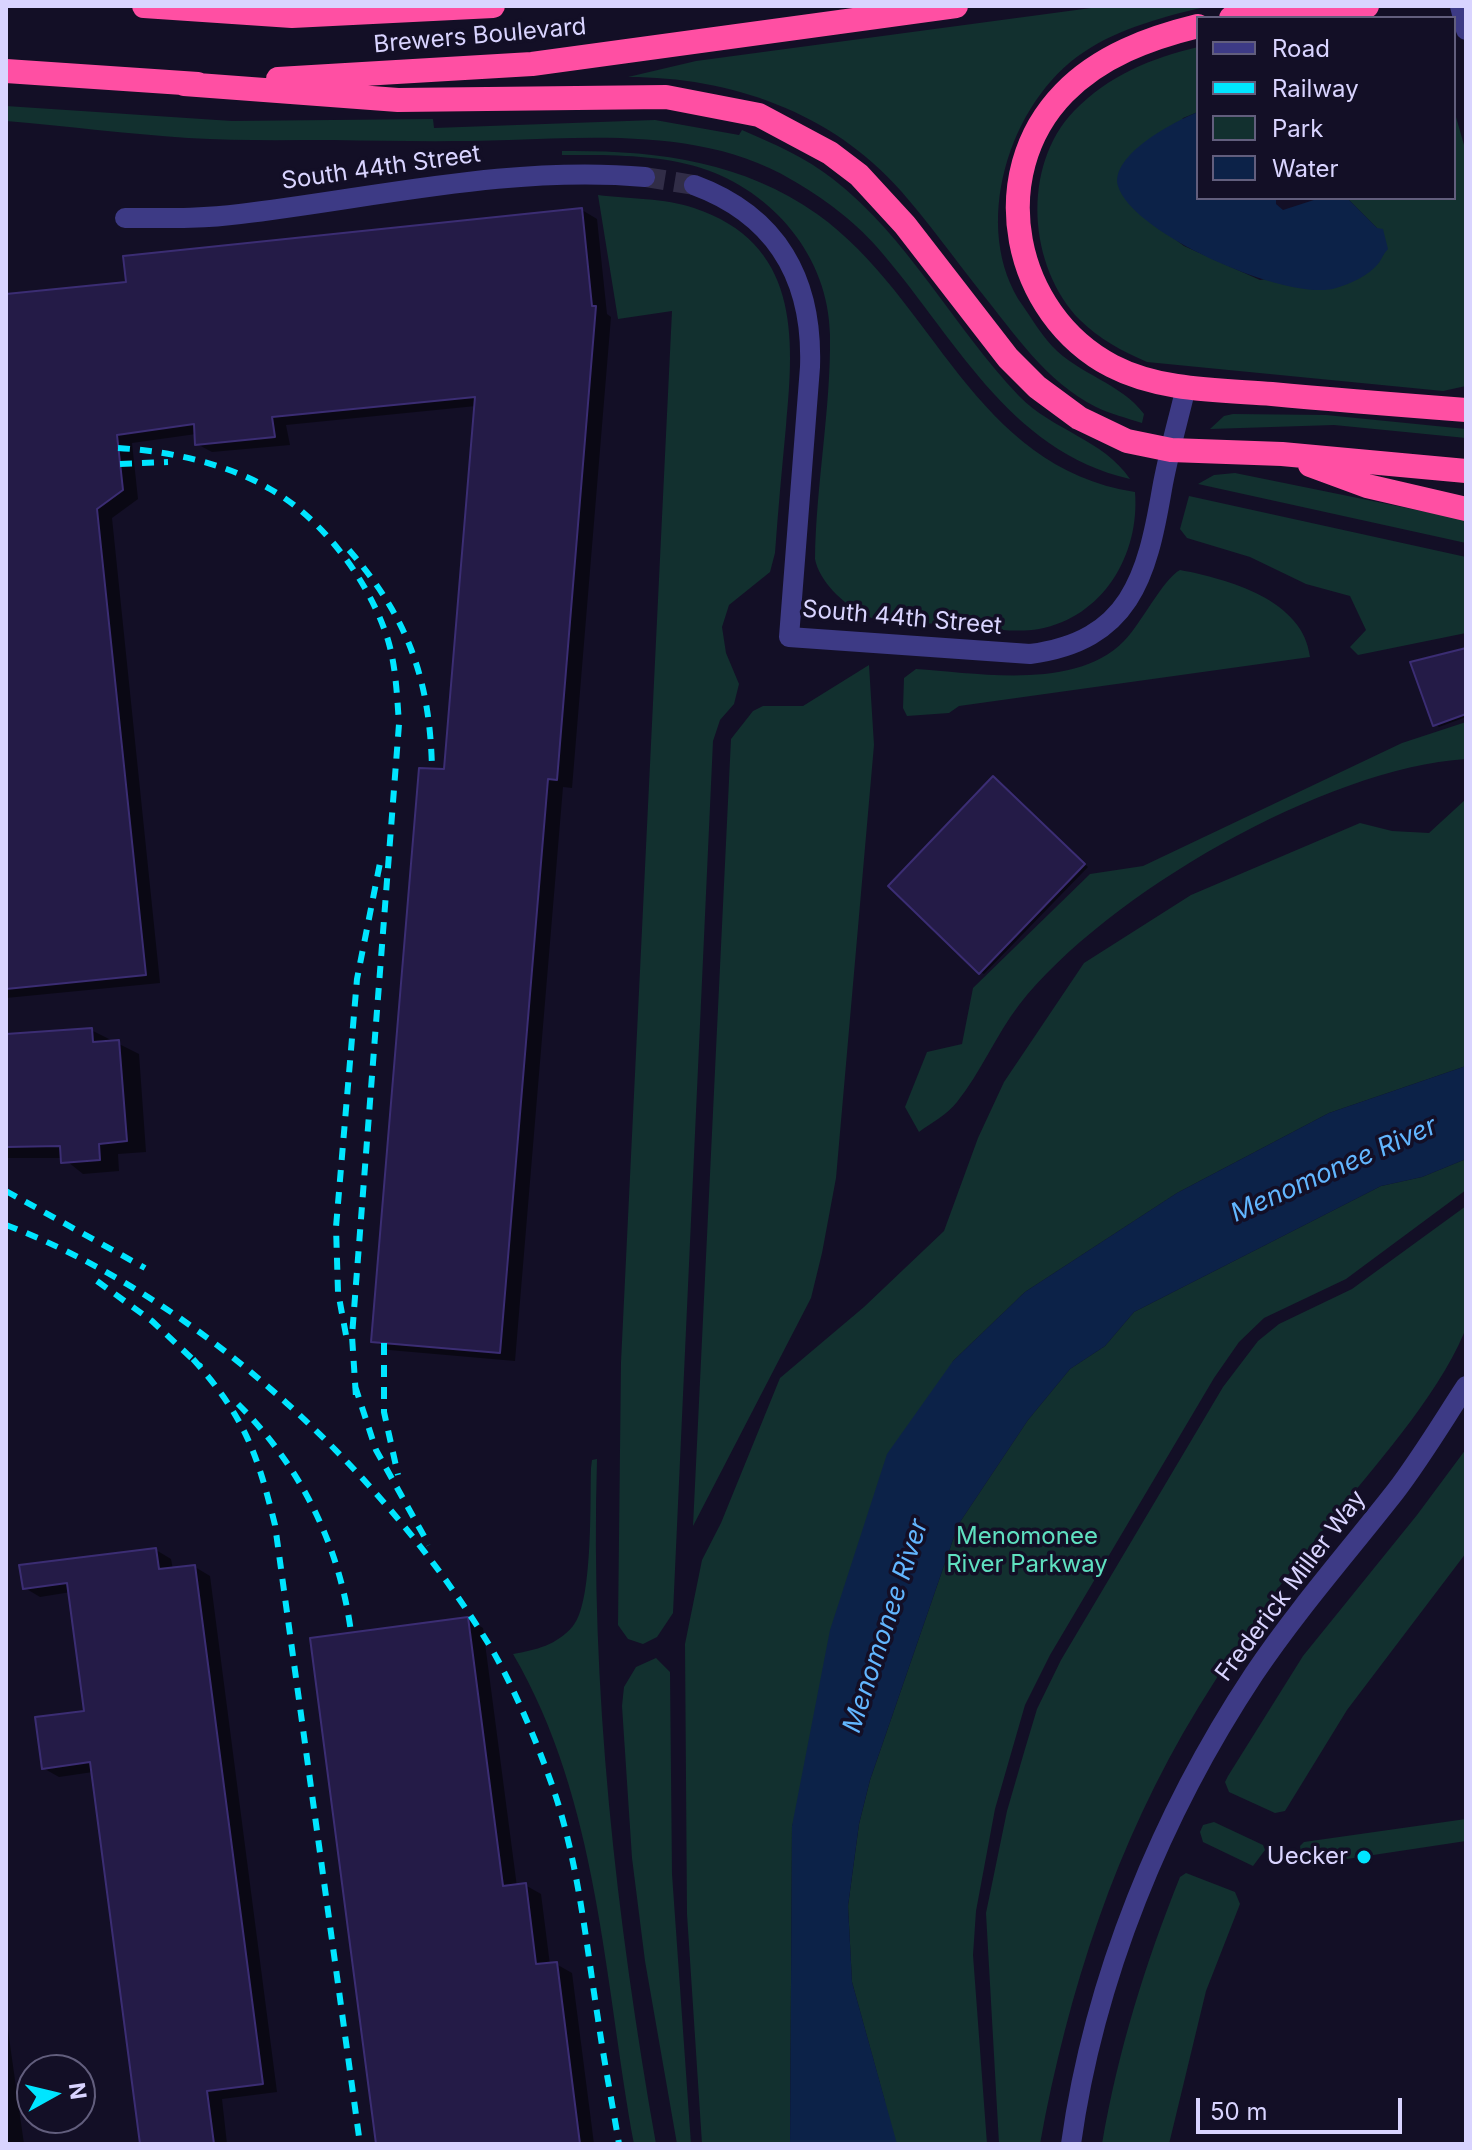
<!DOCTYPE html>
<style>
body{margin:0}
#map{position:relative;width:1472px;height:2150px;overflow:hidden;background:#130f26;font-family:Inter,sans-serif}
canvas{display:block}
.frame{position:absolute;inset:0;border:8px solid #d9d4ff;pointer-events:none}
.legend{position:absolute;left:1196px;top:16px;width:260px;height:184px;box-sizing:border-box;background:#130f26;border:2px solid #625e7d;margin:0;padding:10px 14px;list-style:none;font-size:24px;color:#d9d4ff}
.legend li{display:flex;align-items:center;gap:16px;height:40px}
.legend b{width:40px;border:2px solid #625e7d}
.north{position:absolute;left:16px;top:2054px;width:80px;height:80px;box-sizing:border-box;background:#130f26;border:2px solid #625e7d;border-radius:50%;rotate:82deg;font-size:22px;font-weight:700;line-height:32px;text-align:center;color:#d9d4ff}
.north::after{content:'';display:block;margin:auto;width:28px;height:36px;background:#00e5ff;clip-path:polygon(50% 0,100% 100%,50% 72%,0 100%)}
.scale{position:absolute;left:1196px;top:2098px;width:206px;height:36px;box-sizing:border-box;border:4px solid #d9d4ff;border-top:0;padding-left:10px;font-size:24px;line-height:28px;white-space:nowrap;color:#d9d4ff;-webkit-text-stroke:6px #130f26;paint-order:stroke}
</style>
<div id="map">
<canvas width="1472" height="2150"></canvas>
<div class="frame"></div>
<ul class="legend">
<li><b style="height:10px;background:#3d3a85"></b>Road</li>
<li><b style="height:10px;background:#00e5ff"></b>Railway</li>
<li><b style="height:22px;background:#12302f"></b>Park</li>
<li><b style="height:22px;background:#0c2248"></b>Water</li>
</ul>
<div class="north">N</div>
<div class="scale">50 m</div>
</div>
<script>
const context = document.querySelector('canvas').getContext('2d');
context.lineJoin = 'round';
function fillPath(path, color) { context.fillStyle = color; context.fill(path, 'evenodd'); }
function strokePath(path, color, width, dash) { context.strokeStyle = color; context.lineWidth = width; context.lineCap = dash ? 'butt' : 'round'; context.setLineDash(dash || []); context.stroke(path); }
function drawText(font, color, halo, rows, align = 'center') {
  context.font = font + ' Inter,sans-serif'; context.lineWidth = 7; context.setLineDash([]); context.textBaseline = 'middle'; context.strokeStyle = halo; context.fillStyle = color; for (const [text, x, y, turn = 0] of rows) {
    context.save(); context.translate(x, y); context.rotate((+turn || 0) * Math.PI / 180); context.textAlign = isNaN(turn) ? turn : align; if (halo) context.strokeText(text, 0, 0); context.fillText(text, 0, 0); context.restore();
  }
}
const green = new Path2D(`
 M 1106,6 L 1210,6 C 1169,15 1119,28 1084,52 C 1009,101 969,229 1023,306 C 1032,319 1041,334 1052,346 C 1078,374 1121,383 1144,414 L 1142,423 C 1127,418 1110,414 1096,407 C 1046,382 1014,333 980,291 C 954,258 929,223 901,191 C 832,112 730,77 628,77 L 696,61 Z
 M 1198,47 L 1198,112 L 1183,118 L 1135,209 L 1184,246 L 1260,280 L 1378,263 L 1384,253 L 1377,228 L 1347,198 L 1454,198 L 1454,110 L 1466,152 L 1466,386 L 1443,391 L 1147,362 C 1122,351 1099,339 1080,320 C 1028,267 1021,166 1074,111 C 1108,76 1151,58 1198,47 Z
 M 6,106 L 232,121 L 433,119 L 434,128 L 655,120 L 739,135 L 742,130 C 774,144 805,157 833,179 C 908,237 954,328 1019,396 C 1053,431 1103,439 1130,479 C 1007,451 953,333 876,246 C 854,221 822,197 792,180 C 708,130 603,137 509,140 C 451,142 392,141 333,140 C 285,140 236,141 188,138 C 127,134 67,126 6,121 Z
 M 562,151 C 653,150 741,160 817,214 C 935,298 973,467 1135,492 C 1140,555 1103,617 1039,629 C 1011,634 975,626 947,624 C 921,623 885,626 862,614 C 843,603 819,581 815,559 C 816,484 831,409 830,335 C 829,257 773,191 701,168 C 657,154 607,155 562,155 Z
 M 598,195 C 628,199 665,198 694,208 C 799,243 795,335 786,426 C 782,468 778,511 775,553 L 770,572 L 729,605 L 722,627 L 726,653 L 739,684 L 734,704 L 720,720 L 713,741 L 673,1613 L 657,1637 L 643,1644 L 628,1639 L 618,1625 L 621,1362 L 672,311 L 618,319 Z
 M 1233,414 L 1326,415 L 1466,429 L 1466,438 L 1334,425 L 1210,429 L 1224,416 Z
 M 1235,473 L 1466,520 L 1466,543 L 1198,484 L 1214,475 Z
 M 1189,496 L 1466,557 L 1466,633 L 1358,655 L 1350,647 L 1366,630 L 1350,596 L 1306,584 L 1250,557 L 1187,538 L 1180,529 Z
 M 1180,570 C 1228,579 1304,600 1310,657 L 959,706 L 949,713 L 907,716 L 903,708 L 904,678 L 916,669 C 978,673 1075,691 1124,641 C 1141,624 1163,579 1180,570 Z
 M 869,665 L 874,745 L 836,1178 L 822,1253 L 811,1298 L 693,1526 L 731,739 L 753,711 L 763,706 L 803,706 Z
 M 1466,722 L 1466,759 C 1325,768 1106,894 1019,1005 C 996,1035 981,1072 957,1102 C 948,1114 931,1123 919,1132 L 905,1107 L 927,1052 L 962,1044 L 973,988 L 1090,874 L 1143,866 L 1402,743 Z
 M 1466,799 L 1466,1066 L 1329,1113 L 1177,1193 L 1025,1292 L 953,1361 L 792,1826 L 790,2144 L 702,2144 L 687,1914 L 685,1644 L 702,1560 L 721,1523 L 780,1378 L 864,1307 L 944,1231 L 978,1138 L 1004,1082 L 1084,963 L 1191,895 L 1360,823 L 1392,831 L 1429,833 Z
 M 1466,1159 L 1466,1190 L 1346,1279 L 1264,1318 L 1239,1342 L 1214,1378 L 1050,1655 L 1025,1705 L 995,1809 L 976,1911 L 973,1955 L 987,2144 L 871,2144 L 885,2102 L 852,1982 L 848,1906 L 859,1824 L 870,1780 L 958,1525 L 1028,1420 L 1070,1369 L 1105,1346 L 1134,1312 L 1381,1186 L 1422,1177 Z
 M 1466,1206 C 1466,1229 1471,1318 1464,1333 C 1436,1399 1372,1469 1327,1525 C 1280,1583 1237,1644 1198,1708 C 1116,1842 1068,1991 1040,2144 L 999,2144 L 986,1913 L 1007,1811 L 1025,1749 L 1037,1709 L 1061,1660 L 1223,1387 L 1258,1341 L 1279,1324 L 1352,1289 Z
 M 1466,1449 L 1466,1553 L 1347,1710 L 1285,1811 L 1275,1813 L 1229,1792 L 1225,1782 L 1228,1776 L 1303,1656 L 1417,1515 Z
 M 597,1459 C 590,1689 616,1917 656,2144 L 634,2144 C 604,1980 599,1801 513,1654 C 536,1650 557,1645 573,1626 C 593,1603 590,1501 591,1468 L 592,1460 Z
 M 656,1658 L 670,1672 L 672,1874 L 691,2144 L 677,2144 L 645,1961 L 632,1858 L 622,1706 L 624,1687 L 636,1667 Z
 M 1466,1819 L 1466,1841 L 1307,1865 L 1303,1863 L 1300,1846 L 1304,1842 Z
 M 1214,1822 L 1263,1845 L 1265,1850 L 1253,1866 L 1203,1842 L 1200,1832 L 1203,1825 Z
 M 1186,1873 L 1235,1892 L 1240,1904 L 1206,1991 L 1169,2144 L 1102,2144 C 1118,2051 1145,1964 1180,1877 Z`);
const water = new Path2D(`
 M 1198,112 L 1198,198 L 1276,198 L 1276,204 L 1283,210 L 1320,198 L 1347,198 L 1377,228 L 1383,229 L 1388,249 C 1383,254 1382,259 1378,264 C 1368,276 1350,284 1336,288 C 1290,303 1132,234 1118,186 C 1110,155 1175,121 1198,112 Z
 M 1466,1066 L 1466,1159 L 1422,1177 L 1381,1186 L 1134,1312 L 1105,1346 L 1070,1369 L 1028,1420 L 958,1525 L 870,1780 L 859,1824 L 848,1906 L 852,1982 L 897,2144 L 790,2144 L 792,1826 L 830,1630 L 887,1454 L 953,1361 L 1025,1292 L 1177,1193 L 1329,1113 Z`);
const shadow = new Path2D(`
 M 582,210 L 597,219 L 607,314 L 611,317 L 572,788 L 563,787 L 515,1361 L 389,1350 L 374,1341 L 446,772 L 476,406 L 286,425 L 290,445 L 212,452 L 197,444 L 196,434 L 132,443 L 138,499 L 112,518 L 160,983 L 6,998 L 6,296 L 128,284 Z
 M 1466,651 L 1466,717 L 1439,727 L 1434,724 Z
 M 994,778 L 1088,867 L 984,974 L 980,972 Z
 M 91,1030 L 139,1054 L 146,1152 L 118,1154 L 119,1171 L 83,1174 L 63,1158 L 6,1158 L 6,1036 Z
 M 156,1550 L 171,1559 L 173,1570 L 195,1567 L 210,1576 L 277,2092 L 222,2099 L 227,2144 L 142,2144 L 93,1772 L 59,1777 L 43,1768 L 86,1712 L 71,1592 L 40,1597 L 25,1588 Z
 M 468,1619 L 483,1628 L 517,1887 L 525,1885 L 541,1894 L 550,1965 L 556,1964 L 572,1973 L 594,2144 L 378,2144 Z
 M 6,2016 L 24,2144 L 6,2144 Z`);
const building = new Path2D(`
 M 582,208 L 592,306 L 596,306 L 557,780 L 548,779 L 500,1353 L 371,1342 L 419,768 L 444,769 L 475,397 L 272,417 L 275,437 L 195,445 L 194,424 L 117,435 L 123,490 L 97,509 L 146,975 L 6,989 L 6,294 L 126,282 L 123,256 Z
 M 1466,648 L 1466,714 L 1433,726 L 1410,662 Z
 M 993,776 L 1085,864 L 979,974 L 888,886 Z
 M 92,1028 L 93,1042 L 119,1040 L 127,1141 L 99,1144 L 100,1160 L 61,1163 L 60,1146 L 6,1147 L 6,1034 Z
 M 156,1548 L 159,1569 L 195,1565 L 263,2084 L 207,2091 L 214,2144 L 140,2144 L 90,1762 L 42,1769 L 35,1717 L 84,1711 L 67,1583 L 23,1589 L 19,1565 Z
 M 468,1617 L 503,1886 L 526,1883 L 536,1964 L 557,1962 L 580,2144 L 376,2144 L 310,1638 Z`);
const minorTunnel = new Path2D(`
 M 645,177 L 694,185`);
const minor = new Path2D(`
 M 1460,6 L 1466,30
 M 694,185 C 778,216 813,280 810,367 L 789,637 L 1030,654 C 1130,641 1147,577 1162,489 C 1168,455 1178,421 1186,387
 M 125,218 C 163,218 202,219 240,214 C 375,198 509,165 645,177
 M 1071,2144 C 1094,1978 1162,1813 1254,1674 C 1297,1610 1348,1552 1395,1492 C 1421,1458 1443,1421 1466,1386`);
const highway = new Path2D(`
 M 144,6 L 292,16 L 493,6
 M 1231,18 L 1287,9 L 1367,6
 M 1198,26 C 1149,38 1100,56 1064,93 C 984,175 1013,314 1112,366 C 1160,391 1219,390 1272,394 C 1337,400 1401,405 1466,410
 M 6,71 L 198,84
 M 278,79 L 532,64 L 956,6
 M 184,84 L 398,100 L 666,97 L 759,115 L 830,153 L 859,175 L 905,225 L 1008,358 L 1037,387 L 1079,418 L 1127,441 L 1171,450 L 1282,454 L 1466,471
 M 1310,465 L 1367,486 L 1466,509`);
const rail = new Path2D(`
 M 118,448 C 168,451 226,463 270,489 C 323,519 370,582 388,640 C 396,667 397,696 399,724 L 352,1336 L 356,1397
 M 120,464 L 168,462
 M 349,550 C 408,618 430,679 432,769
 M 6,1191 L 145,1268
 M 6,1225 C 199,1298 381,1470 488,1643 C 513,1683 547,1765 560,1810 C 580,1878 587,1949 598,2019 C 604,2061 612,2102 619,2144
 M 97,1281 L 152,1321 L 201,1367
 M 346,1335 L 338,1292 L 336,1227 L 357,979 L 380,863
 M 384,1343 L 384,1412 L 398,1475
 M 193,1359 C 244,1416 257,1452 275,1525 L 360,2144
 M 355,1386 L 376,1450 L 429,1545
 M 238,1404 C 301,1467 339,1544 351,1632`);
const markers = [
 [1364,1857,8,"#00e5ff"]
];
const streetNames = [
 ["Brewers Boulevard",480,36,-5],
 ["South 44th Street",381,168,-8],
 ["South 44th Street",902,618,5],
 ["Frederick Miller Way",1291,1586,-53]
];
const parkNames = [
 ["Menomonee",1027,1537],
 ["River Parkway",1027,1565]
];
const poiNames = [
 ["Uecker",1348,1857]
];
const waterNames = [
 ["Menomonee River",1334,1170,-24],
 ["Menomonee River",886,1626,-72]
];
fillPath(green, '#12302f');
fillPath(water, '#0c2248');
fillPath(shadow, '#0007');
fillPath(building, '#241b47');
strokePath(building, '#3b2d73', 2);
strokePath(minorTunnel, '#312d47', 20, [20, 10]);
strokePath(minor, '#3d3a85', 20);
strokePath(highway, '#ff4fa3', 24);
strokePath(rail, '#00e5ff', 6, [12, 10]);
for (const [x, y, r, color] of markers) { const dot = new Path2D(); dot.arc(x, y, r, 0, 2 * Math.PI); context.fillStyle = color; context.fill(dot); strokePath(dot, '#130f26', 3); }
drawText('24px', '#d9d4ff', '#130f26', streetNames);
drawText('24px', '#5fe0c0', '#130f26', parkNames);
drawText('24px', '#d9d4ff', '#130f26', poiNames, 'right');
drawText('italic 26px', '#62b6ff', '#130f26', waterNames);
</script>
